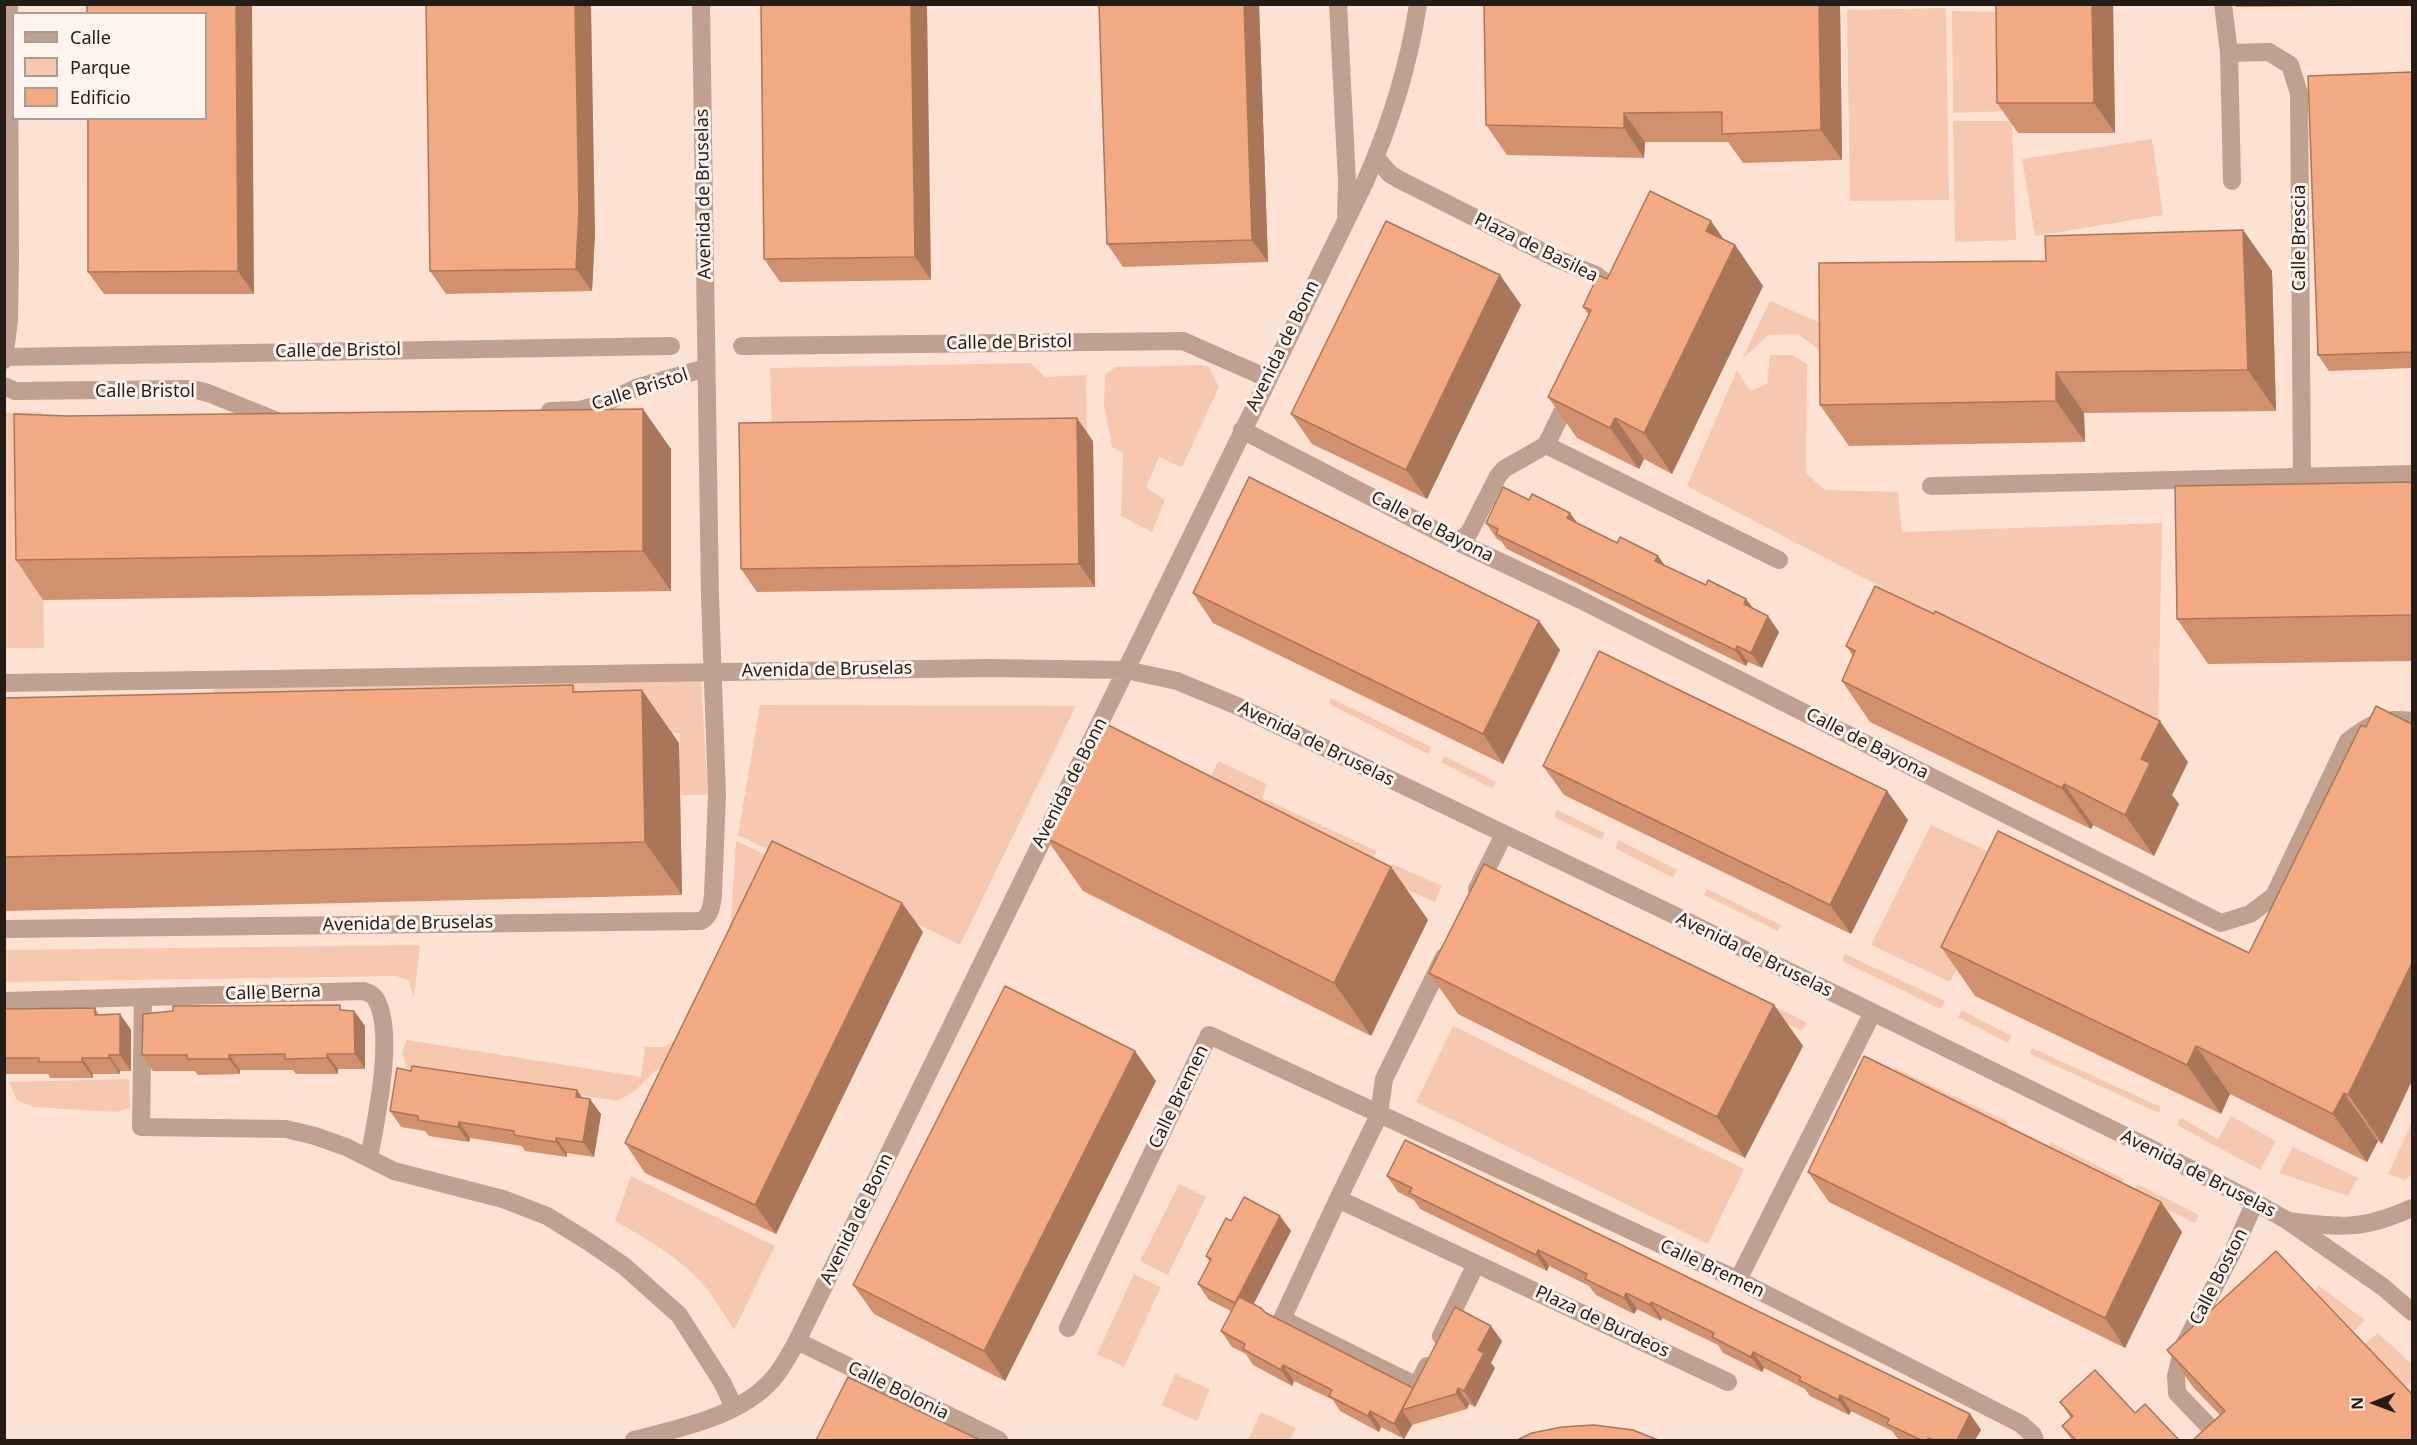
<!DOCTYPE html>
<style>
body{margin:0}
#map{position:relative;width:2417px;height:1445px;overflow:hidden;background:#fde2d4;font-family:"Noto Sans",sans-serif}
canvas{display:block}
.frame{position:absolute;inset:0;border:6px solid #261c17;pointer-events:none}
.legend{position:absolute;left:12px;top:12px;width:195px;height:108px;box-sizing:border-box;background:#fef3ed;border:2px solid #a89d97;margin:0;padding:8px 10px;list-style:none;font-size:18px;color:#261c17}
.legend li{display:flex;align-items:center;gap:12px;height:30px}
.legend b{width:30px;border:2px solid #a89d97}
.north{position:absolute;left:2345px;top:1373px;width:60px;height:60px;-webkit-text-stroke:4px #fef3ed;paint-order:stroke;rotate:269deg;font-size:16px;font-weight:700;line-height:24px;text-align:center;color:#261c17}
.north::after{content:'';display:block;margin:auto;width:21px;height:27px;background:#261c17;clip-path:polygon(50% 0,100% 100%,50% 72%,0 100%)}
</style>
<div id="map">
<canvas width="2417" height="1445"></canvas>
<div class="frame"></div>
<ul class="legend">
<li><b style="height:8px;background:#c0a08e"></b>Calle</li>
<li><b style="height:16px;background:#f7c8b0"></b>Parque</li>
<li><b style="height:16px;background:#f3a981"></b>Edificio</li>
</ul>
<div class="north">N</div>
</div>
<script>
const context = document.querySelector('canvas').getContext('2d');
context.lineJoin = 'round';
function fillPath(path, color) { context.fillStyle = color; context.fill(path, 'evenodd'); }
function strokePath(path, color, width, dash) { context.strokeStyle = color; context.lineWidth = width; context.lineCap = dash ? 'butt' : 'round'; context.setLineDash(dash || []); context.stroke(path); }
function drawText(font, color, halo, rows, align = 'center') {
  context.font = font + ' "Noto Sans",sans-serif'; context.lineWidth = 6; context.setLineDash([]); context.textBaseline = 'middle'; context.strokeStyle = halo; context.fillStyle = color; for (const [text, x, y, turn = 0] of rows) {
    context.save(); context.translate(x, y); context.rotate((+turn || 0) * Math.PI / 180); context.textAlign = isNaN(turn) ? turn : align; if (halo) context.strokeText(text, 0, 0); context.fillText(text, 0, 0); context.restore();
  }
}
const green = new Path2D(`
 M 1946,8 L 1949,200 L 1850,201 L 1847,10 Z
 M 1952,11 L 2007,12 L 2008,111 L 1953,113 Z
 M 1953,121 L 2012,121 L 2016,240 L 1955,242 Z
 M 2152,139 L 2163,215 L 2035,236 L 2022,159 Z
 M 1770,301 L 1837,330 L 1832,359 L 1798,334 L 1769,335 L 1742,359 Z
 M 1770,355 L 1792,355 L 1807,364 L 1806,473 L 1825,490 L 1898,492 L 1902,532 L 2162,523 L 2158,731 L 1687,486 L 1737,370 L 1750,391 L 1767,384 Z
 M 1030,363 L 1045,377 L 1086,375 L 1087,432 L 772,435 L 770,368 Z
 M 1202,365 L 1209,367 L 1219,387 L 1182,467 L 1159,457 L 1146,487 L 1165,500 L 1152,532 L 1121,516 L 1123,453 L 1112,447 L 1104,405 L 1105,374 L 1116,367 Z
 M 41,412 L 44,648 L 5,648 L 4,413 Z
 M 701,679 L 708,795 L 680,795 L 680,733 L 210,736 L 213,686 Z
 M 1331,698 L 1431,747 L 1428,754 L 1329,704 Z
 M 760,705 L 1076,706 L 960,945 L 738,835 Z
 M 1444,756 L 1496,782 L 1492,788 L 1441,762 Z
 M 1218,761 L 1267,784 L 1262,798 L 1377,851 L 1369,869 L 1203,793 Z
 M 1557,810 L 1605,833 L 1602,840 L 1554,817 Z
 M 1931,825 L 2011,862 L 1950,982 L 1871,945 Z
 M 1619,840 L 1677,870 L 1673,878 L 1615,848 Z
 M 736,841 L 780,861 L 679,1063 L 655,1071 L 636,1090 L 617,1101 L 407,1068 L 402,1053 L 407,1040 L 641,1077 L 645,1047 L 663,1047 L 684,1036 L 729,951 Z
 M 1392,864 L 1442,886 L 1435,902 L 1385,880 Z
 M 1707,889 L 1781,925 L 1778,931 L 1704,895 Z
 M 420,945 L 414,997 L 408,980 L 396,976 L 5,982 L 5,950 Z
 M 1845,954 L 1945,1001 L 1941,1009 L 1842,961 Z
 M 1757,997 L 1807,1023 L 1802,1031 L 1752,1006 Z
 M 1962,1010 L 2011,1036 L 2008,1043 L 1958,1017 Z
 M 1453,1026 L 1744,1169 L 1708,1244 L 1416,1102 Z
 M 2032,1048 L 2161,1107 L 2159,1113 L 2030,1054 Z
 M 1895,1068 L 2008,1122 L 2005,1128 L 1893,1073 Z
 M 129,1079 L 130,1108 L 116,1112 L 34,1107 L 17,1100 L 9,1082 Z
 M 2231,1116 L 2276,1141 L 2260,1170 L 2177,1125 L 2181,1118 L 2218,1139 Z
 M 2412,1122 L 2412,1175 L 2404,1180 L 2388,1174 Z
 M 2050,1142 L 2124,1179 L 2120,1186 L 2047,1149 Z
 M 2293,1147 L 2358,1178 L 2348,1196 L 2279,1173 Z
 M 631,1176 L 775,1246 L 734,1330 C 725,1316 716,1300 705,1287 C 681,1258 647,1239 615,1221 Z
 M 1179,1184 L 1206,1197 L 1168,1275 L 1140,1261 Z
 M 2137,1184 L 2199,1215 L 2195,1223 L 2133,1193 Z
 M 1134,1274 L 1161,1287 L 1124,1367 L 1097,1354 Z
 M 2319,1286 L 2365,1320 L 2354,1331 L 2315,1291 Z
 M 2378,1333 L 2412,1364 L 2412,1380 L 2407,1387 L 2365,1344 Z
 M 1175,1374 L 1210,1389 L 1197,1421 L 1162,1405 Z
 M 1261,1412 L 1296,1428 L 1290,1440 L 1248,1440 Z`);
const pedestrian = new Path2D(`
 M 742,346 L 1183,341 L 1267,378
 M 5,357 L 671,346`);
const minor = new Path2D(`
 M 2223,4 L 2229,53 L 2232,181
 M 2229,53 L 2269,52 L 2290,65 L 2299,93 L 2302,478
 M 1376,158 L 1390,174 L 1400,180 L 1555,258 L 1596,275 L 1606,283 L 1611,294
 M 4,386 L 15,391 L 193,389 L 208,393 L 280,422
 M 550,411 L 580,410 L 605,403 L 636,388 L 706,368
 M 1242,430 L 1458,542 L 1577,598 L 2221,923 L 2250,914 L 2274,896 L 2348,741 C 2371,723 2383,717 2412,721
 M 1546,445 L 1779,560
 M 1931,486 L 2412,474
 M 1458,542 L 1469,533 L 1498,476 L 1504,469 L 1546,445 L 1571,394
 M 1477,889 L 1504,834
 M 4,929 L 701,921 C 711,916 712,904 713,894 L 717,795 L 710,597 L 701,4
 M 143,997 L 141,1127 L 286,1129 L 315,1136 L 346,1147 L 394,1171 L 503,1199 L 547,1216 L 589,1242 L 624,1266 L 679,1315 L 722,1382 L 734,1407
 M 4,1001 L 364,991 C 368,993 373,994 375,998 C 396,1030 376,1120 369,1158
 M 1338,1199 L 1379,1115 L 1384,1079 L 1444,957
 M 2288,1221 C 2341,1228 2363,1230 2412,1208
 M 1738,1280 L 1872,1014
 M 1068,1328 L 1209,1035 L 1738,1280 L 2021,1424 L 2033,1435 L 2035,1440
 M 1441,1336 L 1476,1264
 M 797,1341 L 999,1440
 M 1427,1366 L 1417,1386 L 1282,1319 L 1338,1199 L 1728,1382
 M 2222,1440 L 2177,1393 L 2176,1376 L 2183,1347 L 2234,1249 L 2255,1202`);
const tertiary = new Path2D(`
 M 1338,4 L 1347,182 L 1346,214
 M 4,360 L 9,320 L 10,261 L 9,4
 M 4,683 L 988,668 L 1126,670 L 1177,681 L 1235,705 L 1674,915 L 2148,1147 L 2255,1202 L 2288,1221 L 2383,1287 L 2412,1312
 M 634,1440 C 679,1428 739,1417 772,1380 C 782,1369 789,1355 797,1341 L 1365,182 C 1390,125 1409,66 1418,4`);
const wall = new Path2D(`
 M 87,4 L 254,294 L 104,294 L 88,272 Z
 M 761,4 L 931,280 L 780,282 L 764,259 Z
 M 1099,4 L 1259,4 L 1268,262 L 1123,267 L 1107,244 Z
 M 1484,4 L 1840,4 L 1842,160 L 1743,163 L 1728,142 L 1645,142 L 1644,158 L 1507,155 L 1486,125 Z
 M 2113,4 L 2115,133 L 2018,133 L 1997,103 Z
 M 2234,4 L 2353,4 L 2353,6 L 2236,7 Z
 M 2412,72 L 2412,368 L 2329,371 L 2318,355 Z
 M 2243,230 L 2272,271 L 2276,411 L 2084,413 L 2085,442 L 1849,446 L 1820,405 L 2046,261 Z
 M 595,232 L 592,291 L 446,294 L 430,271 Z
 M 1724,240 L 1735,245 L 1763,286 L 1672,474 L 1644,459 L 1639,469 L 1577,438 L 1548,397 L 1589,315 L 1583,307 L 1607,279 Z
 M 1500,275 L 1521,305 L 1427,499 L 1312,444 L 1291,414 Z
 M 1093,441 L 1095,587 L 757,592 L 741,569 Z
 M 671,449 L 671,591 L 43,600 L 16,560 Z
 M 2412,482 L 2412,661 L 2208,664 L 2177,619 Z
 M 1529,500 L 1570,513 L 1577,523 L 1706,585 L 1746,599 L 1754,609 L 1779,632 L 1762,668 L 1748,662 L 1746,666 L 1507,549 L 1501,541 L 1497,539 L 1486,523 Z
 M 1193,593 L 1539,621 L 1560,650 L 1503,764 L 1213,623 Z
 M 1846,646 L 2188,762 L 2172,795 L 2179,804 L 2154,856 L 2093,825 L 2091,829 L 1870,722 L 1842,681 L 1853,656 Z
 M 578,691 L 679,743 L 682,895 L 4,911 L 4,698 Z
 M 1543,766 L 1887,791 L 1908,820 L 1851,934 L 1564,795 Z
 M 1046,838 L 1391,867 L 1428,920 L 1371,1036 L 1083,891 Z
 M 902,903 L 923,932 L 776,1234 L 645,1173 L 625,1143 Z
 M 1941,947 L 2249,953 L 2382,1144 L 2378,1141 L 2367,1162 L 2230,1094 L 2221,1114 L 1975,996 Z
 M 1429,973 L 1774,1005 L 1803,1046 L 1745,1158 L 1458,1014 Z
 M 95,1008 L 99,1015 L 120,1014 L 131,1030 L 131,1071 L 120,1071 L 120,1074 L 93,1074 L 93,1078 L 50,1078 L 48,1074 L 4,1074 L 4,1009 Z
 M 344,1010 L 354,1011 L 365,1026 L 365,1069 L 338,1069 L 338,1074 L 296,1074 L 293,1070 L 240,1070 L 240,1074 L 198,1075 L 195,1071 L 153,1071 L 142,1055 Z
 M 411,1071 L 577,1090 L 582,1098 L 601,1114 L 594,1157 L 567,1153 L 567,1157 L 525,1151 L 522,1146 L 470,1138 L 469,1142 L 429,1136 L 425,1131 L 401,1127 L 390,1111 Z
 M 1156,1081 L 1005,1381 L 874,1314 L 853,1285 Z
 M 1808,1172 L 2161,1202 L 2182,1232 L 2125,1348 L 1829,1202 Z
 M 1387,1176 L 1970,1414 L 1981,1430 L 1975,1440 L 1900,1440 L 1898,1439 L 1892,1431 L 1851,1411 L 1849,1415 L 1810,1396 L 1805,1389 L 1764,1368 L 1762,1372 L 1723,1353 L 1718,1345 L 1662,1318 L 1661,1321 L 1637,1309 L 1634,1314 L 1596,1295 L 1589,1286 L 1549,1266 L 1547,1271 L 1420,1209 L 1414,1200 L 1398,1192 Z
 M 1280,1216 L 1291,1231 L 1253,1304 L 1266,1313 L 1413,1388 L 1502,1341 L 1491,1363 L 1495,1368 L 1475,1407 L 1469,1404 L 1467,1409 L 1412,1425 L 1404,1439 L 1381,1427 L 1379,1432 L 1340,1411 L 1333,1400 L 1294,1381 L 1292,1386 L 1253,1365 L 1246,1354 L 1232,1347 L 1221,1331 L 1231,1311 L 1209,1300 L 1198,1284 L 1210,1262 L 1206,1256 L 1231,1221 Z
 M 2167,1350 L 2412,1394 L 2220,1415 L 2193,1387 Z
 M 2060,1402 L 2135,1413 L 2179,1440 L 2072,1440 L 2062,1426 L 2071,1418 Z`);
const shadedWall = new Path2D(`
 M 236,4 L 252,4 L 254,294 L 238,271 Z
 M 575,4 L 591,4 L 595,232 L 592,291 L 576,269 Z
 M 911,4 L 927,4 L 931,280 L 915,257 Z
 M 1244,4 L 1259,4 L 1268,262 L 1252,240 Z
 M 1819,4 L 1840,4 L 1842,160 L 1821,130 Z
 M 2092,4 L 2113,4 L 2115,133 L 2094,103 Z
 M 1624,113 L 1645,142 L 1644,158 L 1624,128 Z
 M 1711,221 L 1732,251 L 1735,245 L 1763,286 L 1672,474 L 1644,433 L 1706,231 Z
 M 2243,230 L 2272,271 L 2276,411 L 2248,370 Z
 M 1500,275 L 1521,305 L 1427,499 L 1406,470 Z
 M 2056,372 L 2084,413 L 2085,442 L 2056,401 Z
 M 643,409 L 671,449 L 671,591 L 643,551 Z
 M 1077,418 L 1093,441 L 1095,587 L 1079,564 Z
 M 1615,418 L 1644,459 L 1639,469 L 1610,428 Z
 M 1570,513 L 1581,528 L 1567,518 Z
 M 1658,556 L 1669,571 L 1655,561 Z
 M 1746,599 L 1757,614 L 1744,604 Z
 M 1768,616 L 1779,632 L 1762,668 L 1751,653 Z
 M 1539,621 L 1560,650 L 1503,764 L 1483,734 Z
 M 1737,646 L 1748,662 L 1746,666 L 1735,650 Z
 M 642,690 L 679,743 L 682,895 L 645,842 Z
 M 2160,721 L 2188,762 L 2172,795 L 2179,804 L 2154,856 L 2125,815 L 2141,759 Z
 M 2064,784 L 2093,825 L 2091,829 L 2062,788 Z
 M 1887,791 L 1908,820 L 1851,934 L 1830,905 Z
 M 1391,867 L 1428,920 L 1371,1036 L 1334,983 Z
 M 902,903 L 923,932 L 776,1234 L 755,1205 Z
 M 2412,963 L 2412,1081 L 2382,1144 L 2348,1095 Z
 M 1774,1005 L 1803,1046 L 1745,1158 L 1717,1117 Z
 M 354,1011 L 365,1026 L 365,1069 L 355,1054 Z
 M 120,1014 L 131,1030 L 131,1071 L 120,1055 Z
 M 2196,1046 L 2230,1094 L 2221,1114 L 2187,1065 Z
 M 1135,1051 L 1156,1081 L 1005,1381 L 984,1351 Z
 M 327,1054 L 338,1069 L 338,1074 L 327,1058 Z
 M 109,1055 L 120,1071 L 120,1074 L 109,1058 Z
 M 229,1055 L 240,1070 L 240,1074 L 229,1059 Z
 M 82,1058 L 93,1074 L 93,1078 L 82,1062 Z
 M 577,1090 L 588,1106 L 576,1097 Z
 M 2344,1093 L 2378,1141 L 2367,1162 L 2333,1114 Z
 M 590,1099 L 601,1114 L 594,1157 L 583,1142 Z
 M 459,1122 L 470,1138 L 469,1142 L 458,1127 Z
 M 556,1138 L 567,1153 L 567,1157 L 556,1142 Z
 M 2161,1202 L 2182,1232 L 2125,1348 L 2105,1318 Z
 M 1280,1216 L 1291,1231 L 1246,1319 L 1235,1303 Z
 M 1538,1250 L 1549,1266 L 1547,1271 L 1536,1255 Z
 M 1626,1293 L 1637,1309 L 1634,1314 L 1624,1298 Z
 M 1651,1302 L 1662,1318 L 1661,1321 L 1650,1305 Z
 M 1491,1326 L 1502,1341 L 1491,1363 L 1495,1368 L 1475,1407 L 1464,1391 L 1478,1350 Z
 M 1753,1352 L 1764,1368 L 1762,1372 L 1751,1357 Z
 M 1283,1365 L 1294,1381 L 1292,1386 L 1281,1370 Z
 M 1458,1388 L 1469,1404 L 1467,1409 L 1456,1394 Z
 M 1840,1395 L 1851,1411 L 1849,1415 L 1838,1400 Z
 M 1402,1410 L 1412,1425 L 1404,1439 L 1394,1424 Z
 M 1370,1411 L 1381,1427 L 1379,1432 L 1368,1416 Z
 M 1970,1414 L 1981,1430 L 1975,1440 L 1957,1440 Z`);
const building = new Path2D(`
 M 87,4 L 236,4 L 238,271 L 88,272 L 88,118 L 206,118 L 206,14 L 87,14 Z
 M 426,4 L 575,4 L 579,209 L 576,269 L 430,271 Z
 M 761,4 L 911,4 L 915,257 L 764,259 Z
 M 1099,4 L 1244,4 L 1252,240 L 1107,244 Z
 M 1484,4 L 1819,4 L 1821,130 L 1722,134 L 1722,112 L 1624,113 L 1624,128 L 1486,125 Z
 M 1996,4 L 2092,4 L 2094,103 L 1997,103 Z
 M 2412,72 L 2412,352 L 2318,355 L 2308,76 Z
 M 1650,191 L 1711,221 L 1706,231 L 1735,245 L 1644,433 L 1615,418 L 1610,428 L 1548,397 L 1591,310 L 1583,307 L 1598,275 L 1607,279 Z
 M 1386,221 L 1500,275 L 1406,470 L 1291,414 Z
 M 2243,230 L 2248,370 L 2056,372 L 2056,401 L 1820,405 L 1819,263 L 2046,261 L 2045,236 Z
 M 643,409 L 643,551 L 16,560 L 14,414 L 67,416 Z
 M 1077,418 L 1079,564 L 741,569 L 739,423 Z
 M 1249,477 L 1539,621 L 1483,734 L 1193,593 Z
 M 2412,482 L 2412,615 L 2177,619 L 2175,486 Z
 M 1503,487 L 1529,500 L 1532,494 L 1570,513 L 1567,518 L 1617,543 L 1620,537 L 1658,556 L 1655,561 L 1706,585 L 1708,580 L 1746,599 L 1744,604 L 1768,616 L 1751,653 L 1737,646 L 1735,650 L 1496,534 L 1498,529 L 1486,523 Z
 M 1875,586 L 1934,614 L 1935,611 L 2160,721 L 2141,759 L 2150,763 L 2125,815 L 2064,784 L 2062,788 L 1842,681 L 1855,651 L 1846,646 Z
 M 1599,651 L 1887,791 L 1830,905 L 1543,766 Z
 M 573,685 L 573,692 L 642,690 L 645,842 L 4,857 L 4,698 Z
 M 2376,706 L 2412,724 L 2412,963 L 2348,1095 L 2344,1093 L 2333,1114 L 2196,1046 L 2187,1065 L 1941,947 L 1998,831 L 2249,953 L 2361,725 L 2366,727 Z
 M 1104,723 L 1391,867 L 1334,983 L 1046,838 Z
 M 772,841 L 902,903 L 755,1205 L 625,1143 Z
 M 1484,864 L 1774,1005 L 1717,1117 L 1429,973 Z
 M 1005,986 L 1135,1051 L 984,1351 L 853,1285 Z
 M 340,1005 L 340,1010 L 354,1011 L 355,1054 L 327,1054 L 327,1058 L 285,1059 L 285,1054 L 229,1055 L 229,1059 L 187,1059 L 187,1055 L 142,1055 L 143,1014 L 173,1011 L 173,1006 Z
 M 95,1008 L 95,1015 L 120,1014 L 120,1055 L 109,1055 L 109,1058 L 82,1058 L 82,1062 L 39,1062 L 39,1058 L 4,1058 L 4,1009 Z
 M 1864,1056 L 2161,1202 L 2105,1318 L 1808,1172 Z
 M 412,1066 L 577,1090 L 576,1097 L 590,1099 L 583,1142 L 556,1138 L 556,1142 L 514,1135 L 514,1131 L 459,1122 L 458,1127 L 418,1120 L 418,1116 L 390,1111 L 397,1068 L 411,1071 Z
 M 1405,1140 L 1970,1414 L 1957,1440 L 1934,1440 L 1928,1438 L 1927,1440 L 1921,1440 L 1887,1424 L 1889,1419 L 1840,1395 L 1838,1400 L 1799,1380 L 1801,1377 L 1753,1352 L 1751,1357 L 1712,1337 L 1714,1333 L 1651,1302 L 1650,1305 L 1626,1293 L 1624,1298 L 1585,1279 L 1587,1274 L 1538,1250 L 1536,1255 L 1409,1193 L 1412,1188 L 1387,1176 Z
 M 1244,1197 L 1280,1216 L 1235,1303 L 1198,1284 L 1211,1259 L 1206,1256 L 1226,1218 L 1231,1221 Z
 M 2276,1251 L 2412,1394 L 2412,1440 L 2193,1440 L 2225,1411 L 2167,1350 Z
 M 1239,1297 L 1261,1308 L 1266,1313 L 1413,1388 L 1394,1424 L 1370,1411 L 1368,1416 L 1329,1396 L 1332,1390 L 1283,1365 L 1281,1370 L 1243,1349 L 1245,1344 L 1221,1331 Z
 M 1455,1307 L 1491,1326 L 1478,1350 L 1484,1353 L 1464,1391 L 1458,1388 L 1456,1394 L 1402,1410 Z
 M 2095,1370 L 2135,1413 L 2145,1404 L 2179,1440 L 2076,1440 L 2062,1426 L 2073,1416 L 2060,1402 Z
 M 848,1377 L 980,1440 L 816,1440 Z
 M 1594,1425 L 1633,1430 L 1658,1440 L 1517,1440 L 1532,1433 L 1562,1427 Z`);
const streetNames = [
 ["Avenida de Bruselas",704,194,-91],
 ["Calle Brescia",2300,238,-90],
 ["Plaza de Basilea",1536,248,26],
 ["Calle de Bristol",1009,343,-1],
 ["Avenida de Bonn",1283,346,-64],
 ["Calle de Bristol",338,351,-1],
 ["Calle Bristol",640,390,-18],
 ["Calle Bristol",145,392],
 ["Calle de Bayona",1432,527,27],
 ["Avenida de Bruselas",827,670,-1],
 ["Avenida de Bruselas",1316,744,26],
 ["Calle de Bayona",1867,744,27],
 ["Avenida de Bonn",1070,783,-63],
 ["Avenida de Bruselas",408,924,-1],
 ["Avenida de Bruselas",1754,955,26],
 ["Calle Berna",273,993,-2],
 ["Calle Bremen",1179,1097,-64],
 ["Avenida de Bruselas",2198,1174,27],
 ["Avenida de Bonn",857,1219,-64],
 ["Calle Bremen",1712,1269,25],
 ["Calle Boston",2219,1277,-63],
 ["Plaza de Burdeos",1602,1322,25],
 ["Calle Bolonia",898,1391,26]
];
fillPath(green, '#f7c8b0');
strokePath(pedestrian, '#c0a08e', 18);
strokePath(minor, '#c0a08e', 18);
strokePath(tertiary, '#c0a08e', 18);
fillPath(wall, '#d1916f');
fillPath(shadedWall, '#aa765a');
fillPath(building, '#f3a981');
strokePath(building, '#aa765a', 1.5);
drawText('18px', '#261c17', '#fef3ed', streetNames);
</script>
